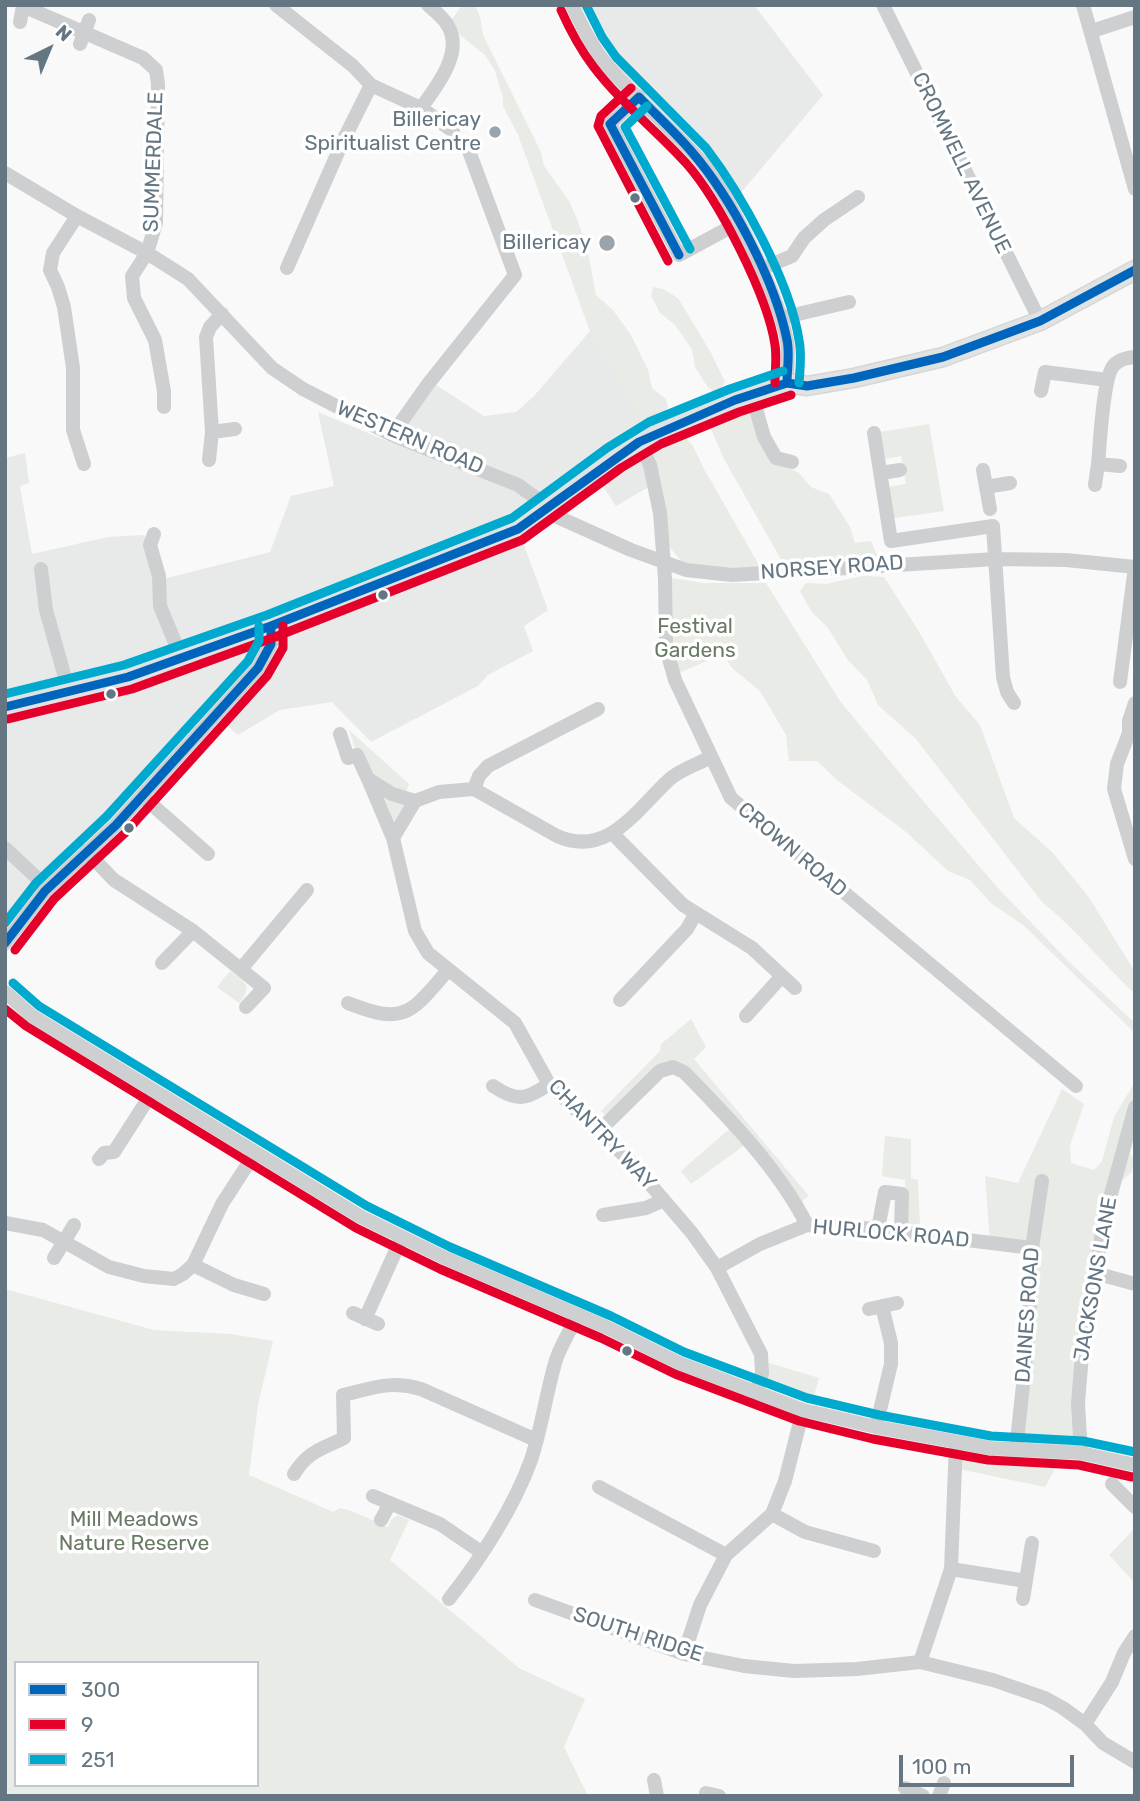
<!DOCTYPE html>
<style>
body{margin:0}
#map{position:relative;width:1140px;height:1801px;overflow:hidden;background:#f9f9f9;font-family:Rubik,sans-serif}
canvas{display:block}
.frame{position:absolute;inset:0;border:7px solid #657683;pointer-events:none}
.legend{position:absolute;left:14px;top:1661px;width:245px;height:126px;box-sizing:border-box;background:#fff;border:2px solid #c1c8cd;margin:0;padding:9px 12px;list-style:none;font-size:21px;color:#657683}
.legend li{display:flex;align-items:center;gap:14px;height:35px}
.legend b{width:35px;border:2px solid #c1c8cd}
.north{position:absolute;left:14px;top:14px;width:70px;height:70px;-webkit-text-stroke:5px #fff;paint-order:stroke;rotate:43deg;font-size:19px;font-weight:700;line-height:28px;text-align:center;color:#657683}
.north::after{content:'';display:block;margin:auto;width:24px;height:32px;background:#657683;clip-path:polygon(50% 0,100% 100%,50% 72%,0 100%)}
.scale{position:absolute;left:899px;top:1755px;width:175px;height:32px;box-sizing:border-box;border:4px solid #657683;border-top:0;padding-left:9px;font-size:21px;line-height:24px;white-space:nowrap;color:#657683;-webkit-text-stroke:5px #fff;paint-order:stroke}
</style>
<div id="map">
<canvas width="1140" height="1801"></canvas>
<div class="frame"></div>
<ul class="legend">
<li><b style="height:9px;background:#0065bd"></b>300</li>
<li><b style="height:9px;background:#e4002b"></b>9</li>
<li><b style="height:9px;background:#00a9ce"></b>251</li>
</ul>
<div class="north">N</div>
<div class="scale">100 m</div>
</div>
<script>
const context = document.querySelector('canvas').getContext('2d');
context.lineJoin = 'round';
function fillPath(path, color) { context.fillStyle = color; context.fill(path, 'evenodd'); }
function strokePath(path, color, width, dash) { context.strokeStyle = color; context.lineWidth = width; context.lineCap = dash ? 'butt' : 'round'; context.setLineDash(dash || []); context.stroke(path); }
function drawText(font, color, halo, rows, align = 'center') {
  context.font = font + ' Rubik,sans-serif'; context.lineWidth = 7; context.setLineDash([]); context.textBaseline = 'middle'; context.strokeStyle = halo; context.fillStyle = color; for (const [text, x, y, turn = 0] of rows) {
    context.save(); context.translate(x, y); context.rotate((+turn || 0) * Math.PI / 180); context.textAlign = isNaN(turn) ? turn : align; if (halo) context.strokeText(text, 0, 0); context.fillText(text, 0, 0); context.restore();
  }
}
const built = new Path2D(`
 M 581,5 L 754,5 L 823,95 L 734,201 L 642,100 L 600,42 Z
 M 590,331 L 644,425 L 652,485 L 616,506 L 590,467 L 542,510 L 522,540 L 548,610 L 524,626 L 533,651 L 488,675 L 478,686 L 371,742 L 332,702 L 280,710 L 238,735 L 215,715 L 30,922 L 5,955 L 5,458 L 25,453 L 29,483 L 20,486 L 32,554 L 108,537 L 144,535 L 159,580 L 270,552 L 291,496 L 334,486 L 318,412 L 392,443 L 436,385 L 484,416 L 516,412 L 534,396 Z`);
const green = new Path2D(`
 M 462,5 L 475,5 L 480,17 L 483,35 L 541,152 L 544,166 L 569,201 L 577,219 L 587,247 L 596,295 L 613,310 L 631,335 L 648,370 L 652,388 L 666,399 L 668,407 L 660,423 L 649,426 L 640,419 L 594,342 L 518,135 L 503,106 L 503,97 L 495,71 L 485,55 L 460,35 L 450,22 Z
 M 653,287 L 663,289 L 678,298 L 710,351 L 725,382 L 717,394 L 707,386 L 695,367 L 692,349 L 674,324 L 660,313 L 651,296 Z
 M 754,402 L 786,467 L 799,473 L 811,487 L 829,494 L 850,527 L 855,543 L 871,541 L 878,558 L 820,562 L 788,566 L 782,561 L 724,459 L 709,425 L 716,412 L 725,406 L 737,409 Z
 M 929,424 L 944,511 L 888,519 L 883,488 L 906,484 L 901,456 L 879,460 L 874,433 Z
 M 681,432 L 693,446 L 704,469 L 760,567 L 725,574 L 686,567 L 667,544 L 646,442 Z
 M 863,576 L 884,577 L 918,630 L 956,697 L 980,725 L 1014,818 L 1052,852 L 1088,896 L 1135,972 L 1135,994 C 1103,964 1076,929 1042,902 L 916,739 L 878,705 L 867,680 L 848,660 L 828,628 L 811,611 L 800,591 L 806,583 L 826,584 Z
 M 671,578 L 703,583 L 766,583 L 840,701 L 919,796 L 997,887 L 1068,961 L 1135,1023 L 1135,1033 L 1023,925 L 992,904 L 970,880 L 948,871 L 906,832 L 837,780 L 817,761 L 789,761 L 786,735 L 760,691 L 732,668 L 723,654 L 679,673 L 672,652 Z
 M 349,730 L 409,784 L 404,798 L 415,801 L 393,838 L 357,755 Z
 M 230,971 C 245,982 254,986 239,1003 L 217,987 Z
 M 691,1019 L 706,1047 L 694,1059 L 809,1196 L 797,1205 L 749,1142 L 691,1184 L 681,1171 L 734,1125 L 674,1068 L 610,1119 L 601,1111 L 660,1051 L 661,1044 Z
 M 1135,1082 L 1135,1132 L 1130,1153 L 1134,1161 L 1132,1172 L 1120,1182 L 1091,1296 L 1081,1453 L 1064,1452 L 1045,1487 L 954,1468 L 956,1442 L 1016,1449 L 1032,1248 L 990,1242 L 985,1176 L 1018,1183 L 1062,1089 L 1084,1104 L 1070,1145 L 1071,1163 L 1094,1170 L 1102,1161 L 1114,1117 Z
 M 885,1136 L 911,1139 L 911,1178 L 918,1180 L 920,1225 L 906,1224 L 905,1180 L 882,1176 Z
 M 5,1289 L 154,1330 L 230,1334 L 273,1341 L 258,1405 L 249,1475 L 333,1512 L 340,1508 L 354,1512 L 388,1527 L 391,1520 L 398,1515 L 409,1520 L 390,1560 L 519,1668 L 585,1699 L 564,1747 L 588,1796 L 5,1796 ZM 16,1663 L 257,1663 L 257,1785 L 16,1785 Z
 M 769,1363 L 819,1378 L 812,1403 L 770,1389 L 766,1378 Z
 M 1135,1528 L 1135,1583 L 1109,1555 Z`);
const minor = new Path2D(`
 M 276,5 L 353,66 L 371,85 L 421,108 L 453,131
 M 572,5 C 582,26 592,47 607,65 C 634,97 667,125 696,156 C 728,191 778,294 787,341 C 789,354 787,370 787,383
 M 883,5 L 1040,321
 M 1083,5 L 1135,189
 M 20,22 L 23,6 L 143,58 L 156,70 L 158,84 L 156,223 L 147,253 L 132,276 L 134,298 L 155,340 L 164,391 L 164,407
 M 1092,31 L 1135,17
 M 80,44 L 89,20
 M 639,97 L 610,124 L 679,255 L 738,223
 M 421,108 C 436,87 464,53 448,26 C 444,18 435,11 428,5
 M 5,173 L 77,216 L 147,253 L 188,279 L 272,368 L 303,389 L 392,435 L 518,485 L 547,506
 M 77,216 L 53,253 L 50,270 L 58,287 L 64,307 L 73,368 L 73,430 L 84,464
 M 287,268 L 343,141 L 371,85
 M 761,269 L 792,256 L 804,238 L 824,220 L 858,197
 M 781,318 L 849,302
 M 1041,391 L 1045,372 L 1107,380
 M 752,395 L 764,437 L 776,458 L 792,462
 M 212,432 L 235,429
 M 874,433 L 891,541 L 993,526 L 1003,677 L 1007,692 L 1014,703
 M 392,435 L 428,384 L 515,275 L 469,151
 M 639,442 L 650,465 L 660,513 L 665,579 L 666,648 L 675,680 L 731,798 L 1076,1086
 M 209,460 L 212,432 L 206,337 L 210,327 L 222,314
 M 1120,466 L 1098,464 C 1100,444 1103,376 1114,365 C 1120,359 1127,358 1135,357
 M 983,470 L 990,509
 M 881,473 L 900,470
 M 1095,485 L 1098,464
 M 986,487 L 1010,483
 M 542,510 L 631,550 L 686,570 L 732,575 L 996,559 L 1066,560 L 1135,567 L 1120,682
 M 154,534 L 150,545 L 159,576 L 160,606 L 181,657
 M 41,569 L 46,610 L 69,692
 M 1135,703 L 1129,721 L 1129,733 L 1117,764 L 1114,789 L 1135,859
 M 340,734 L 348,758 L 357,755 L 368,779 L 392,794 L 415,801
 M 368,779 L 393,838 L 415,931 L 428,953 L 515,1023 L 549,1084 L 632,1163 L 692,1233 L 717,1268 L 761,1354 L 762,1373 L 756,1393
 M 474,789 L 479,776 L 488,766 L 598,709
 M 142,796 L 208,854
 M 415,801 L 439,792 L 474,789 L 557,836 C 609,859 638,807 671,778 C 682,769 698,764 711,757
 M 612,833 L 683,905 L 752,948 L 795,988
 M 393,838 L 415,801
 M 5,848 L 37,878 L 45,891
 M 86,851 L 114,880 L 193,931 L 264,988 L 246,1007
 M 5,943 L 45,891 L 116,825 L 258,668 L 271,644 L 271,626
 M 162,963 L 193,931
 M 241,969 L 307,890
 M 5,992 L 32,1016 L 361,1217 L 445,1258 L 606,1327 L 679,1363 L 803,1410 L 876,1427 L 990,1448 L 1081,1453 L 1135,1465
 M 620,1000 L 687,929 L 696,913
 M 348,1003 C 405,1026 411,1013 448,970
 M 746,1016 L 782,976
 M 493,1086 C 517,1102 526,1100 549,1084
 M 600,1130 L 660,1071 L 673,1067 L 684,1072 C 729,1118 778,1168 807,1225
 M 99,1159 L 104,1153 L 114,1152 L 153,1091
 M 603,1215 L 646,1208 L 664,1200
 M 5,1223 L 43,1230 L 109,1267 L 144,1276 L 174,1279 L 183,1274 L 193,1265 L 222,1204 L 255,1153
 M 878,1229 L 885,1192 L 902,1194 L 901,1232
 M 54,1258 L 74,1225
 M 193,1265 L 234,1285 L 264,1294
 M 717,1268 L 760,1244 L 807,1225 L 878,1229 L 1032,1248
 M 1095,1273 L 1135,1284
 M 869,1309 L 897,1303
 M 353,1313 L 378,1324
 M 365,1319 L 402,1237
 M 876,1427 L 891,1364 L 891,1343 L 882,1306
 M 1016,1450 L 1029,1329 L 1032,1248 L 1042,1181
 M 1081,1453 L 1078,1403 L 1083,1343 L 1105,1216 L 1135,1107
 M 294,1474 C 308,1451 322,1449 344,1438 L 343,1395 C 372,1388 392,1380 421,1389 L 536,1440
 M 1112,1484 L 1135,1507
 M 599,1487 L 726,1555
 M 373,1496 L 440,1524 L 481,1552
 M 772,1514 L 805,1532 L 874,1551
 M 381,1520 L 390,1503
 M 951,1569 L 1026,1581
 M 449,1599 C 480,1560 514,1507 531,1460 C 542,1427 546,1393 556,1360 C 561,1345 570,1330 578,1316
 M 1023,1599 L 1032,1543
 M 535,1600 L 684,1654 L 744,1666 L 794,1671 L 857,1669 L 920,1662 L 993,1680 L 1045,1698 L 1063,1708 L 1085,1724 L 1103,1743 L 1135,1762
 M 684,1654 L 700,1605 L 726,1555 L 772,1514 L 785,1481 L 803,1410
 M 920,1662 L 951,1569 L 956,1442
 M 1085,1724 L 1112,1682 L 1124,1653 L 1135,1636
 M 654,1780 L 657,1796
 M 905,1788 L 923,1796
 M 706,1793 L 719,1796
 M 939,1796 L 944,1783`);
const major = new Path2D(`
 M 5,707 L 128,677 L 271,626 L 518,529 L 547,506 L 639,442 L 735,400 L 787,383 L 807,386 L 854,378 L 943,357 L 1040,321 L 1135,270`);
const bus1 = new Path2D(`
 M 639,97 C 656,115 675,132 691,151 C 731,197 775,280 787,340 C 790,354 787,369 787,383
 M 639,97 L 610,124 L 679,255
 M 5,707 L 128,677 L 271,626 L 518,529 L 639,442 L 735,400 L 787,383 L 807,386 L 854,378 L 943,357 L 1040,321 L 1135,270
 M 5,943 L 45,891 L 116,825 L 258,668 L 271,644 L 271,626`);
const bus2 = new Path2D(`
 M 561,10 C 570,30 580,49 593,66 C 620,102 656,130 686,163 C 719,200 768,297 775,345 C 777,357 775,370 775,383
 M 631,88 L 601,116 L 598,126 L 668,261
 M 8,719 L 132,689 L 275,637 L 522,540 L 621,468 L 661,444 L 739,412 L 791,395
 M 15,950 L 54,899 L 125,833 L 267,676 L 283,648 L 283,626
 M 5,1009 L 26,1026 L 356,1228 L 440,1269 L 601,1338 L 675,1374 L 799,1421 L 873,1439 L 988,1460 L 1079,1465 L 1132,1477`);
const bus3 = new Path2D(`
 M 586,5 L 602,37 L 616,57 L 706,148 C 742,195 790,282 799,340 C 802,354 800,369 799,383
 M 647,106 L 625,127 L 690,249
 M 5,694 L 124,665 L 267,615 L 512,518 L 607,448 L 649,422 L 730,389 L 783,371
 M 5,923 L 36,883 L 107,816 L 248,661 L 259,641 L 259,626
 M 13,983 L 39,1006 L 367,1206 L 450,1247 L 611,1316 L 684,1352 L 807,1398 L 879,1415 L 991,1436 L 1083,1441 L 1135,1452`);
const markers = [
 [495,132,7,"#99a4ac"],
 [635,198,6,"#657683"],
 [607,243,9,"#99a4ac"],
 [383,595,6,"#657683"],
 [111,694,6,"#657683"],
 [129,828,6,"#657683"],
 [627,1351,6,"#657683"]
];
const poiNames = [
 ["Billericay",481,120],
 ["Spiritualist Centre",481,144],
 ["Billericay",591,243]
];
const streetNames = [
 ["SUMMERDALE",154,162,-88],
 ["CROMWELL AVENUE",961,163,64],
 ["WESTERN ROAD",410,438,23],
 ["NORSEY ROAD",832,568,-4],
 ["CROWN ROAD",792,850,40],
 ["CHANTRY WAY",602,1135,46],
 ["HURLOCK ROAD",891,1234,5],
 ["JACKSONS LANE",1096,1279,-80],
 ["DAINES ROAD",1028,1315,-86],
 ["SOUTH RIDGE",638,1635,18]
];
const parkNames = [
 ["Festival",695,627],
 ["Gardens",695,651],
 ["Mill Meadows",134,1520],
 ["Nature Reserve",134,1544]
];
fillPath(built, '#e8e9e9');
fillPath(green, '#e8ebe6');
strokePath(major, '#d5d6d7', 21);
strokePath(minor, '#cecfd0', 14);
strokePath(major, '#e1e2e2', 18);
strokePath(bus1, '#0065bd', 9);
strokePath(bus2, '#e4002b', 9);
strokePath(bus3, '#00a9ce', 9);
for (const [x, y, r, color] of markers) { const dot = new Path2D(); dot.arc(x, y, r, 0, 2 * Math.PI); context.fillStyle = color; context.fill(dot); strokePath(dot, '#fff', 2.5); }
drawText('21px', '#657683', '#fff', poiNames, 'right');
drawText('21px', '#657683', '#fff', streetNames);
drawText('21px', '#687a64', '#fff', parkNames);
</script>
